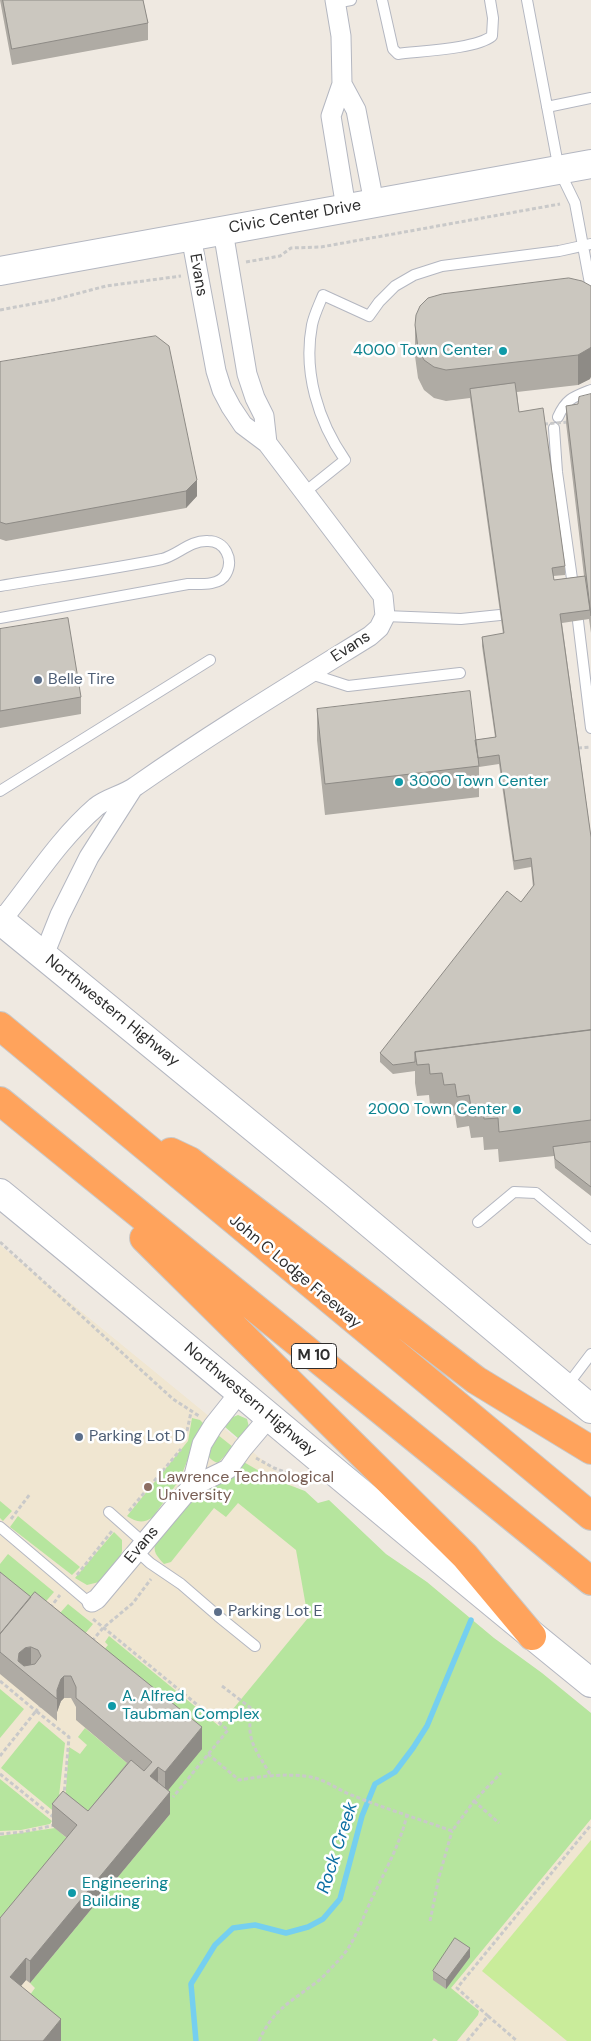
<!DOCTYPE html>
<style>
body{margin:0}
canvas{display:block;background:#efe9e1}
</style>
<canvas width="591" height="2041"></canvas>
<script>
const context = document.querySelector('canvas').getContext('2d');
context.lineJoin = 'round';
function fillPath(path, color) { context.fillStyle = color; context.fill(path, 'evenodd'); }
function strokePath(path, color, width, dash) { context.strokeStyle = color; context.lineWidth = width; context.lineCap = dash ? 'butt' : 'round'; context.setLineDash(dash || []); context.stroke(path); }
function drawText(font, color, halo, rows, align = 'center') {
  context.font = font + ' "DM Sans",sans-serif'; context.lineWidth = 5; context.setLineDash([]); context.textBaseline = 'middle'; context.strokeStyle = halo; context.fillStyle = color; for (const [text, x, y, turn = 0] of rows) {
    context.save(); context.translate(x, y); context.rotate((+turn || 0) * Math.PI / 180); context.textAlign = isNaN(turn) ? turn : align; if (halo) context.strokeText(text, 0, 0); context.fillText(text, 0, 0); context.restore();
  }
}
const education = new Path2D(`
 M 0,1245 L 591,1729 L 591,2041 L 0,2041 Z`);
const green = new Path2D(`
 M 238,1415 L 247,1419 L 249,1427 L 239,1439 L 225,1427 L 233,1417 Z
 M 192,1418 L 200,1420 L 205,1425 L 195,1441 L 180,1479 L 153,1517 C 143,1524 136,1522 127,1516 L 188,1441 Z
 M 218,1435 L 233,1447 L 218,1463 C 200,1456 210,1446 218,1435 Z
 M 242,1461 L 273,1479 L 305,1491 L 318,1503 L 329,1500 L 386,1554 L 427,1582 L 494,1638 L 542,1673 L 591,1713 L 591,1819 L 451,1988 L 479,2011 L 478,2015 L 457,2041 L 438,2041 L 434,2038 L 432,2041 L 61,2041 L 21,2007 L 35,1988 L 30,1983 L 170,1814 L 94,1662 L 108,1645 L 105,1642 L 109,1636 L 219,1726 L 308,1618 L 296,1550 L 238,1503 L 226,1517 L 214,1508 L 171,1562 L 164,1564 C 157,1556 152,1552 156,1541 L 199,1494 L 218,1483 Z
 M 0,1501 L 12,1511 L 3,1521 L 0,1518 Z
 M 18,1516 L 80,1567 L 72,1575 L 10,1527 Z
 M 114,1532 L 122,1540 L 122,1552 L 119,1558 L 99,1582 L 87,1585 L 75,1578 Z
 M 8,1554 L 54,1592 L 35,1614 L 0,1585 L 0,1564 Z
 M 68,1604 L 93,1624 L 75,1646 L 53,1621 Z
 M 0,1689 L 24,1709 L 0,1738 Z
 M 39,1721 L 65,1743 L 57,1814 L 1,1768 Z
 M 85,1728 L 152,1784 L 88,1833 L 64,1815 L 69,1747 L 80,1754 L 87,1745 L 78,1737 Z
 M 0,1779 L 52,1821 L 50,1824 L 21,1830 L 0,1831 Z
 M 55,1828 L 77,1847 L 0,1940 L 0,1836 Z`);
const pitch = new Path2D(`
 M 591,1840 L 591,2041 L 567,2041 L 482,1971 Z`);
const stream = new Path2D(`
 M 196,2041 L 191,1984 L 215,1945 L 233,1928 L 255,1925 L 286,1933 L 308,1927 L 323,1919 L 340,1899 L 362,1816 L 375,1784 L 395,1772 L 413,1748 L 427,1726 L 471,1620`);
const path = new Path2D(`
 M 246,262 L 280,256 L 291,248 L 321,247 L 560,204
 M 0,310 L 53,300 L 106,286 L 181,276
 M 578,748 L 591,747
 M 0,1242 L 173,1399 L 199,1416
 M 187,1431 L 191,1412
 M 256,1458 L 274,1468 L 310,1481
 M 129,1511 L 181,1449
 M 11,1519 L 30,1494
 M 77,1575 L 112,1531
 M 50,1608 L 60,1595
 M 93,1619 L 228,1730 L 173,1797
 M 92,1641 L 103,1628 L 133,1603 L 151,1579
 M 0,1681 L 36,1711 L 41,1705
 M 222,1686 L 252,1709 C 245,1741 256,1749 271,1776
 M 208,1754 L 239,1780 C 263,1776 287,1773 311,1777 C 326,1780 340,1791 354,1796 C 386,1809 419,1819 452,1831 L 474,1801 L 501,1773
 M 0,1756 L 36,1711 L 69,1737 L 64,1796
 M 0,1774 L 56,1819
 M 474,1801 L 499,1823
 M 0,1834 L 23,1832 L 55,1825
 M 430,1921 L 439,1877 L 452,1831
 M 488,2016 L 517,2041
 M 259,2041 C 272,2011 289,2003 314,1984 C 323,1978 331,1968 339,1960 C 353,1945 360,1925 368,1907 C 382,1876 399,1848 407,1815
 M 467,2041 L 488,2016 L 457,1988 L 591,1825`);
const lane = new Path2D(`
 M 382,0 L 393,49 L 398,54 C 421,51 476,49 492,36 L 493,18 L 490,0
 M 527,0 L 559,170 L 575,203 L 591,289
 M 335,3 L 351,0
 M 547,107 L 591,98
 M 558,417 C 566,399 573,397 591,390
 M 554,428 L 557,472 L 573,586
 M 305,492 L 345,460 C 318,421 303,372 312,325 C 314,315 319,305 323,295 L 369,316 L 379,302 L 395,286 L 414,275 L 442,266 L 559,251 L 591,244
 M 0,586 C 54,577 108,570 162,559 C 178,555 190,540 208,541 C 225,541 234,559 226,574 C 220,586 199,584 188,584 L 0,618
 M 385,616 L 461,619 L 500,615
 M 578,621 L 591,728
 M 311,674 L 348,686 L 460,673
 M 0,791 L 210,660
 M 478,1222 L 514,1192 L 536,1193 L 591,1239
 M 566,1387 L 591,1354
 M 109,1512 L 144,1543
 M 0,1527 L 86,1600 L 92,1602
 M 137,1551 L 150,1563 L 181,1584 L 218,1616 L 255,1646`);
const street = new Path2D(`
 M 335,0 L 341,36 L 342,84 L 331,116 L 346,208
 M 342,84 L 356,110 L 374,203
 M 223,231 L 247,374 L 255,398 L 264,416 L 267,443
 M 1,921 C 32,883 58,840 96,807 C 107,798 124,795 136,786 C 212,733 291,685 370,636 L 379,628 L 385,616 L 383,596 L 267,443 L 243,425 L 231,407 L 222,390 L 216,371 L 191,236
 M 44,955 L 60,915 L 89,857 L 133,788
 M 191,1487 L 228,1469 L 243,1448 L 270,1416
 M 92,1602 L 97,1599 L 191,1487 L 202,1444 L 213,1426 L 240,1392`);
const secondary = new Path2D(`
 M 0,271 L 591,164
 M 0,920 L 337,1196 L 591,1409
 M 0,1193 C 198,1355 392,1522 591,1683`);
const highway = new Path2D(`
 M 0,1026 L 591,1516
 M 0,1101 L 591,1581
 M 171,1152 L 190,1161 L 476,1380 L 591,1450
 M 144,1238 L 465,1556 L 532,1636`);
const pathBridge = new Path2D(`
 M 544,424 L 568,422`);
const wall = new Path2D(`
 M 0,0 L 143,0 L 148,23 L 148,40 L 12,65 Z
 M 569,278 L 590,379 L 578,385 L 517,392 L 519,412 L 565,566 L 565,575 L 553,576 L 554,580 L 584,576 L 566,423 L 566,406 L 578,404 L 591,394 L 591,633 L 589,619 L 562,623 L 591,837 L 591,1196 L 555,1168 L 554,1156 L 499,1162 L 498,1149 L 484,1150 L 483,1137 L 471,1138 L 469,1126 L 457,1128 L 455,1115 L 444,1116 L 442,1104 L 430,1105 L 429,1095 L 417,1096 L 415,1083 L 415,1071 L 393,1074 L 380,1062 L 380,1053 L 521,902 L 533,887 L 531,867 L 514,870 L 499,764 L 479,767 L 479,797 L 325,815 L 317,740 L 317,709 L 475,740 L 495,737 L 482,646 L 482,637 L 503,634 L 470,398 L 446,401 L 434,398 L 424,390 L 418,378 L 415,356 L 415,325 Z
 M 0,362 L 197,496 L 186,508 L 6,541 L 0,539 Z
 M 0,629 L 81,697 L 81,714 L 0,728 Z
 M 0,1572 L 202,1749 L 168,1790 L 170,1814 L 30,1983 L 26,1980 L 21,1986 L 61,2041 L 0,2041 L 0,1918 L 67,1838 L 52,1826 L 52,1804 L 88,1811 L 127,1763 L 76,1720 L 76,1707 L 71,1698 L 64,1698 L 61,1701 L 57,1712 L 57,1721 L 0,1674 Z
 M 470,1957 L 446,1989 L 433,1980 L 433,1971 Z`);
const shadedWall = new Path2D(`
 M 591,347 L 591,377 L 590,379 L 578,385 L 578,355 Z
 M 197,480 L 197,496 L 186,508 L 186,491 Z
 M 31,1647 L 31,1669 L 18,1667 L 19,1653 L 25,1648 Z
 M 64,1676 L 64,1698 L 61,1701 L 57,1712 L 57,1690 L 61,1679 Z
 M 202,1727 L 202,1749 L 165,1794 L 165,1772 Z
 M 158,1767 L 158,1789 L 150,1776 Z
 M 170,1792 L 170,1814 L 30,1983 L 30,1961 Z
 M 470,1948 L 470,1957 L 446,1989 L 446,1980 Z
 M 26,1958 L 26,1980 L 10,1999 L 10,1977 Z
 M 61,2019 L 61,2041 L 43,2041 Z`);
const building = new Path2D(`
 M 3,0 L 143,0 L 148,23 L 12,49 Z
 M 569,278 L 582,281 L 591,286 L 591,347 L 590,348 L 578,355 L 446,370 L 434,367 L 424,360 L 418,348 L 415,325 L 416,315 L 420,306 L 428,298 L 442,294 Z
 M 156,336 L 169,346 L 197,480 L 186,491 L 6,524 L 0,522 L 0,362 Z
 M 515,383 L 519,412 L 543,408 L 565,566 L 552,568 L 554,580 L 585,576 L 590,610 L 560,614 L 591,837 L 591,1030 L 415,1052 L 415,1062 L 393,1065 L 380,1053 L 507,891 L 521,902 L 534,885 L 531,858 L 514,861 L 499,755 L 478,758 L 475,740 L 496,737 L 482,637 L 504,633 L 470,389 Z
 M 591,394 L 591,616 L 566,406 L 578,404 L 579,397 Z
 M 68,618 L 81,697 L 0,711 L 0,629 Z
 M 470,691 L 479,766 L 325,784 L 317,709 Z
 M 591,1030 L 591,1120 L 499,1132 L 498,1118 L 484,1119 L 483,1106 L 471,1107 L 469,1095 L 457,1097 L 455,1084 L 444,1085 L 442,1073 L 430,1074 L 429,1064 L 417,1065 L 415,1052 Z
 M 591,1142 L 591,1187 L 555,1159 L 553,1147 Z
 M 0,1572 L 31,1597 L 0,1634 Z
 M 35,1592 L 202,1727 L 165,1772 L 158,1767 L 150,1776 L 170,1792 L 30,1961 L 26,1958 L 10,1977 L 61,2019 L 43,2041 L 0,2041 L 0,1918 L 77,1825 L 52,1804 L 63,1791 L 88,1811 L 131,1760 L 144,1771 L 152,1762 L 76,1698 L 76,1687 L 71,1676 L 64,1676 L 61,1679 L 57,1690 L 57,1699 L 0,1652 L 0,1634 ZM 31,1647 L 38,1650 L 41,1656 L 35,1664 L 24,1666 L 18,1661 L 19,1653 L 25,1648 Z
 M 455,1938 L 470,1948 L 446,1980 L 433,1971 Z`);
const markers = [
 [503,351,5,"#0f9aa8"],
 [38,680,5,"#5c6f8a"],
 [399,782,5,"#0f9aa8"],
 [517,1110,5,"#0f9aa8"],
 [79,1437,5,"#5c6f8a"],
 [148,1487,5,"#8d6e63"],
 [218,1612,5,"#5c6f8a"],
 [112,1706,5,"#0f9aa8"],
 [72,1893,5,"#0f9aa8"]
];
const shields = [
 [314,1356,45]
];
const shieldNames = [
 ["M 10",314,1356]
];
const streetNames = [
 ["Civic Center Drive",295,217,-10],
 ["Evans",198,275,80],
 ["Evans",351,647,-33],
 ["Northwestern Highway",112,1011,39],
 ["John C Lodge Freeway",295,1272,40],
 ["Northwestern Highway",250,1400,40],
 ["Evans",142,1545,-50]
];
const cultureNames = [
 ["4000 Town Center",493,351,"right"],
 ["3000 Town Center",409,782],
 ["2000 Town Center",507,1110,"right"],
 ["A. Alfred",122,1697],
 ["Taubman Complex",122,1715],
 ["Engineering",82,1884],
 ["Building",82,1902]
];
const serviceNames = [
 ["Belle Tire",48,680],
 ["Parking Lot D",89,1437],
 ["Parking Lot E",228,1612]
];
const educationNames = [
 ["Lawrence Technological",158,1478],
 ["University",158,1496]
];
const waterNames = [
 ["Rock Creek",338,1848,-72]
];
fillPath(education, '#f0e6d1');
fillPath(green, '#b6e59e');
fillPath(pitch, '#c9ec9a');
strokePath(stream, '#75cff0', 5.5);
strokePath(lane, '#b4b7c1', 12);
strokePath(street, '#b4b7c1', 21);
strokePath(secondary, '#b4b7c1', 30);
strokePath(highway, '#c9c9c9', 30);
strokePath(path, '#c9c9c9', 3, [4, 2.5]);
strokePath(lane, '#fff', 10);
strokePath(street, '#fff', 19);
strokePath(secondary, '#fff', 28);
strokePath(highway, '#ffa35c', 28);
strokePath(pathBridge, '#c9c9c9', 3, [4, 2.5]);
fillPath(wall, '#afaba4');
fillPath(shadedWall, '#8e8b86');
fillPath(building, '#cbc7bf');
strokePath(building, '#8e8b86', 1);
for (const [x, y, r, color] of markers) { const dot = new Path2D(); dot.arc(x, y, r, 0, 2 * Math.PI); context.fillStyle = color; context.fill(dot); strokePath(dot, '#fff', 2); }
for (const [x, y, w] of shields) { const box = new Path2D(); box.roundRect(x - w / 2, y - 12.5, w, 25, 4); context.fillStyle = '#fff'; context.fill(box); strokePath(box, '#2e2e2e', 1); }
drawText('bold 15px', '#2e2e2e', null, shieldNames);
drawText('16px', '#2e2e2e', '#fff', streetNames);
drawText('16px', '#0d838f', '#fff', cultureNames, 'left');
drawText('16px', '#4e5e75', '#fff', serviceNames, 'left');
drawText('16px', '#785e54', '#fff', educationNames, 'left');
drawText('italic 18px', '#0d6fa3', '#fff', waterNames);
</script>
